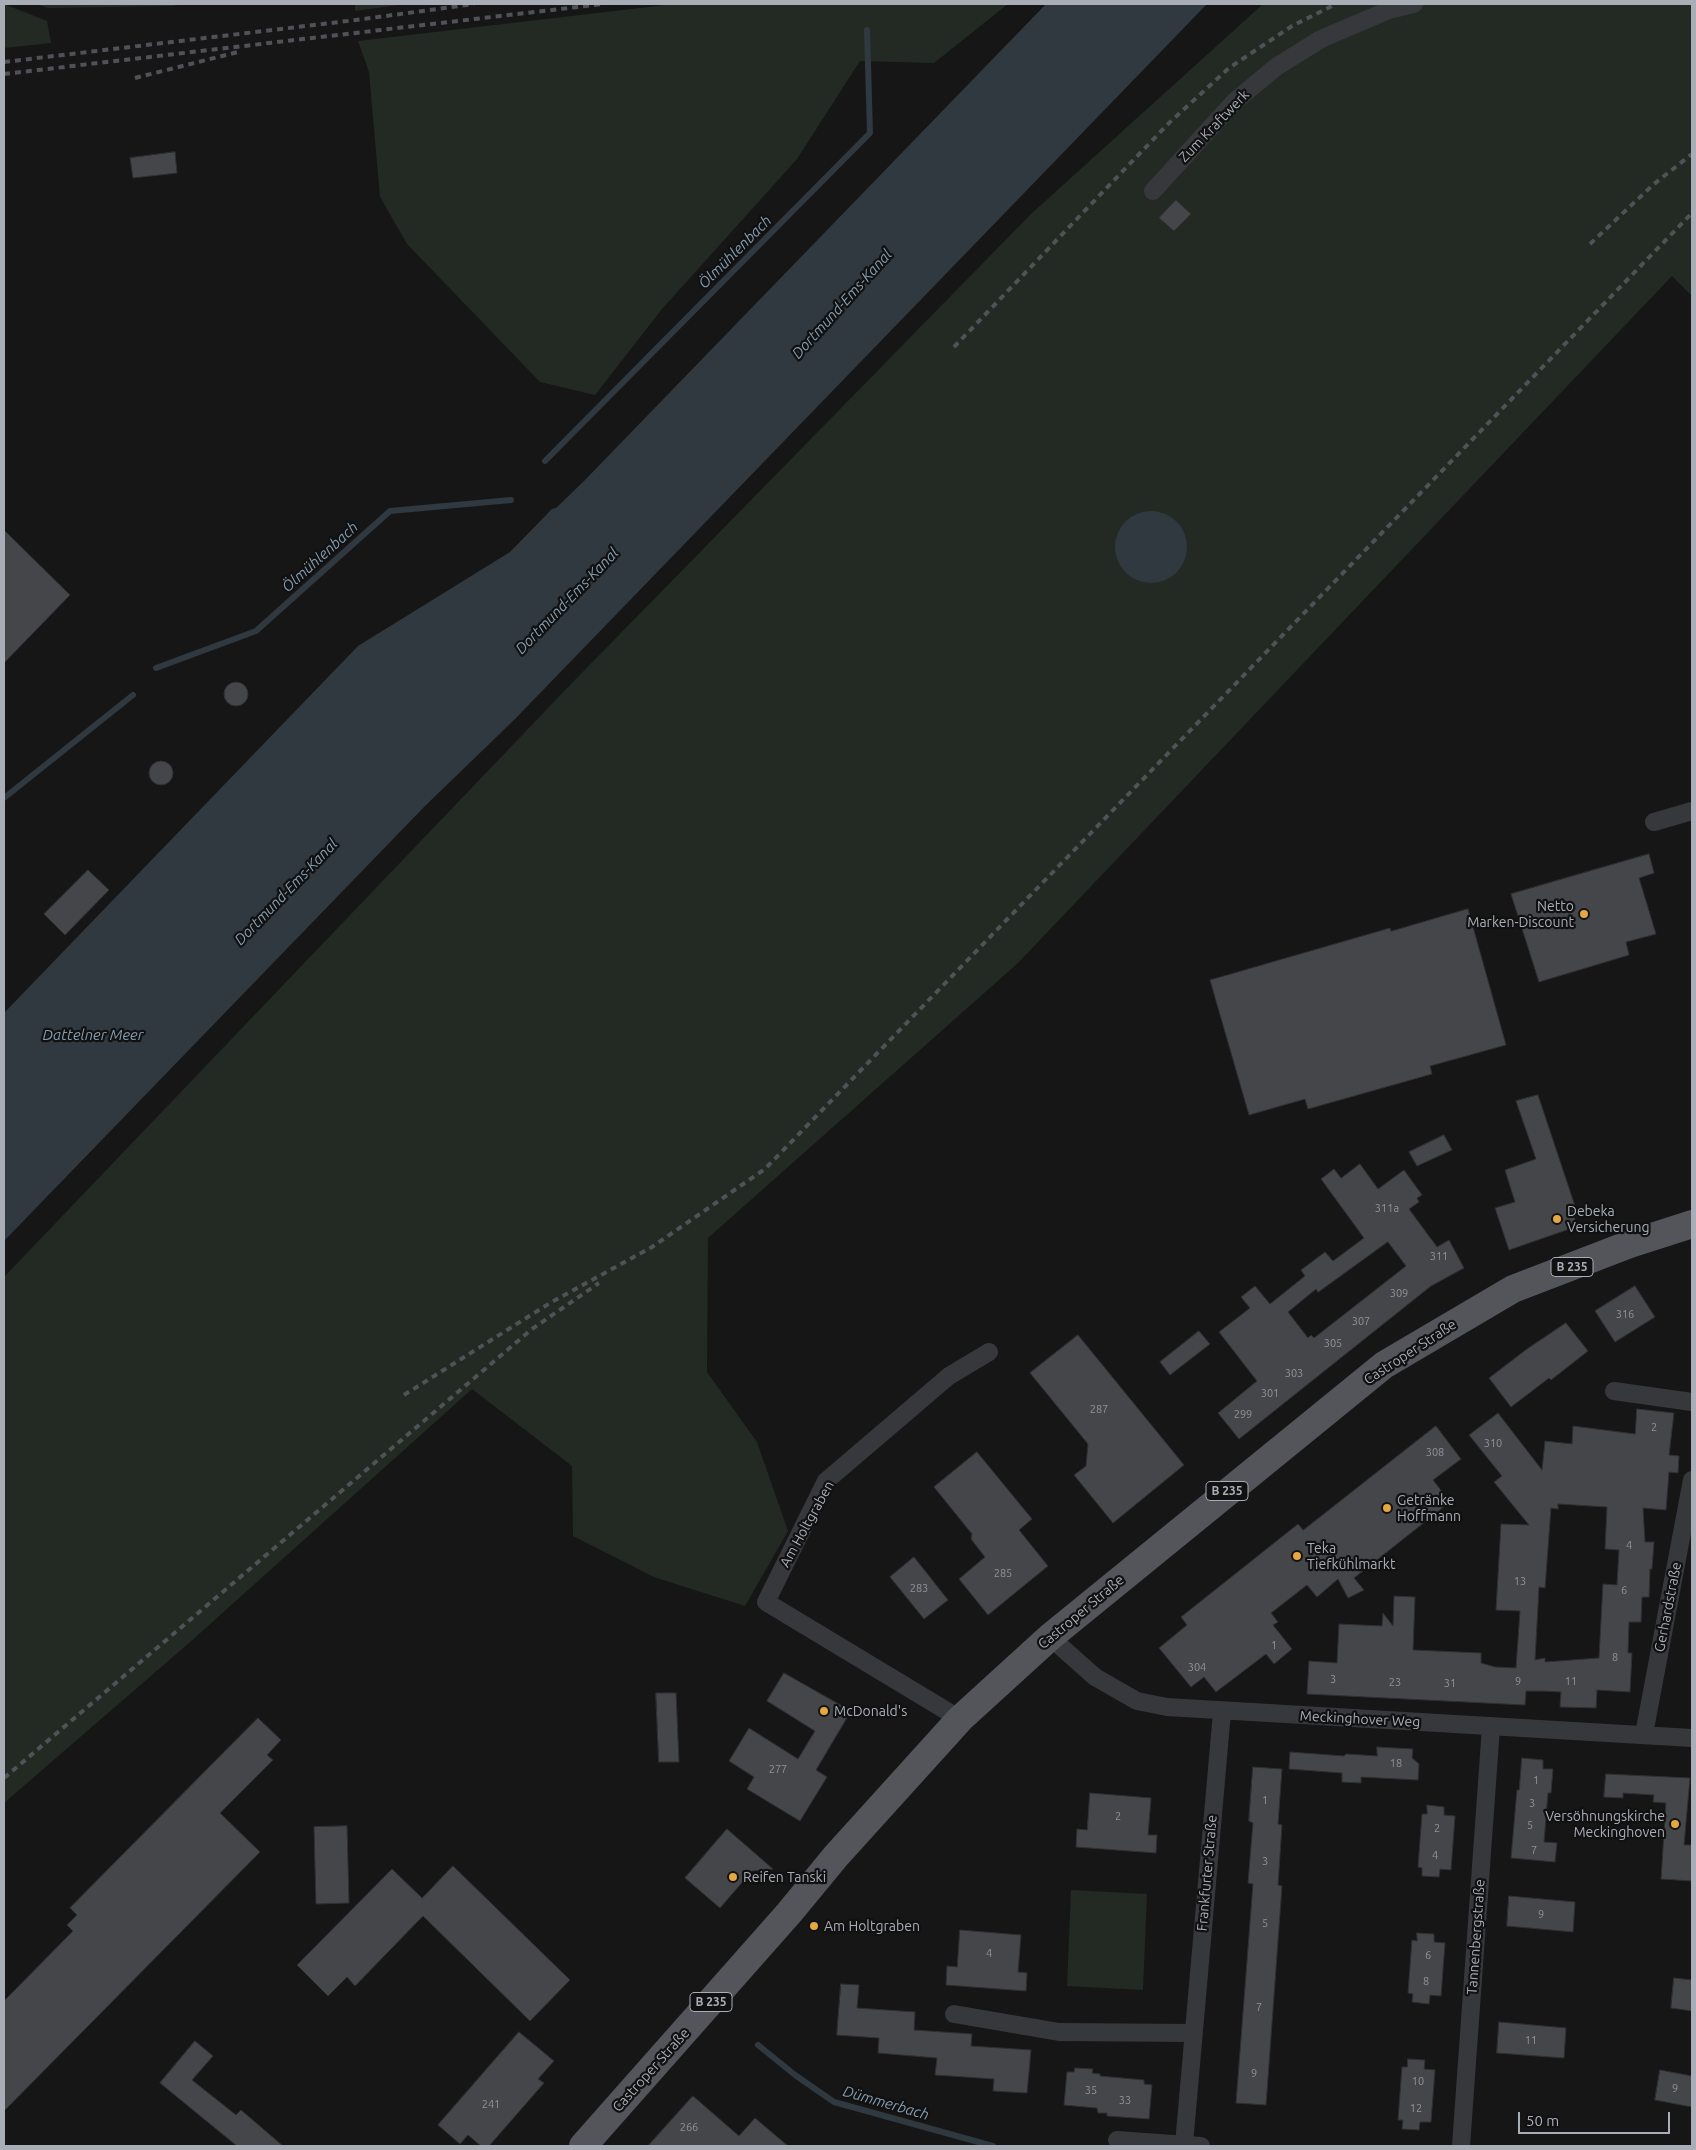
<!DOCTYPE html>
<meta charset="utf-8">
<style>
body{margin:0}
#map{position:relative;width:1696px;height:2150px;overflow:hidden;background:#161617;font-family:Ubuntu,sans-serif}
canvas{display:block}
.frame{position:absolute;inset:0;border:5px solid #a9adb6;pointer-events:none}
.scale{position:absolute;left:1518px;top:2112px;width:152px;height:22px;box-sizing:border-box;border:2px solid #a9adb6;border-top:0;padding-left:6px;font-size:15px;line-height:18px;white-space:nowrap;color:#a9adb6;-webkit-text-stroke:4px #111112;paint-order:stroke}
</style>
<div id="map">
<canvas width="1696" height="2150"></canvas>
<div class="frame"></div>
<div class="scale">50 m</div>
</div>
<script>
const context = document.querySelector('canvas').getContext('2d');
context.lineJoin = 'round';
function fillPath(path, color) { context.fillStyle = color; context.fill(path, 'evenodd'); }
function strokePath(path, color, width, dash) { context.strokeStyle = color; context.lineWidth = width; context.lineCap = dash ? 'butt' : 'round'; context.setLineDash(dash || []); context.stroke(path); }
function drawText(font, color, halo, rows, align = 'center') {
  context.font = font + ' Ubuntu,sans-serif'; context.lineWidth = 4.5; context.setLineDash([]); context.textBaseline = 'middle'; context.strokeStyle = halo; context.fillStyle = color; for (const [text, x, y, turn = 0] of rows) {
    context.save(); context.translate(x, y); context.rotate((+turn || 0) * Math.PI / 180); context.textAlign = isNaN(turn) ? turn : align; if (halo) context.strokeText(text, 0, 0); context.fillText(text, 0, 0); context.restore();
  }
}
const green = new Path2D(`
 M 4,4 L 47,21 L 51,43 L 4,48 Z
 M 36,4 L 182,4 L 173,6 L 48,8 Z
 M 355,4 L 406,4 L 355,11 Z
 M 674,4 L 1008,4 L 934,63 L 860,61 L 797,159 L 662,309 L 595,395 L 540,382 L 407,244 L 380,197 L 369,72 L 358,41 Z
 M 1263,4 L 1692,4 L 1692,296 L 1672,276 L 1018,963 L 708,1238 L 707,1372 L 757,1442 L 788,1531 L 745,1606 L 654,1577 L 573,1536 L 572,1466 L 472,1389 L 189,1643 L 4,1803 L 4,1277 L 570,685 L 1031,214 Z
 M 1071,1890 L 1147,1894 L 1143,1990 L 1067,1986 Z`);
const water = new Path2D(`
 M 1046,4 L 1207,4 L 515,719 L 425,806 L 4,1241 L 4,1013 L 358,646 L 510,552 L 552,509 L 556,508 L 584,481 Z
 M1115 547a36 36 0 1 1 72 0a36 36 0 1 1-72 0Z`);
const stream = new Path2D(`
 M 545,461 L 870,133 L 867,30
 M 156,668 L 256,631 L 390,511 L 511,500
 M 4,798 L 133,695
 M 758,2045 L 795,2075 L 834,2102 L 993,2146`);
const building = new Path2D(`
 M 175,152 L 177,173 L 133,178 L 130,158 Z
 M 1176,200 L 1191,214 L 1174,231 L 1159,218 Z
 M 4,530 L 70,595 L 4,663 Z
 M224 694a12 12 0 1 1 24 0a12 12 0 1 1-24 0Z
 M149 773a12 12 0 1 1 24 0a12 12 0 1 1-24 0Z
 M 1649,854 L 1654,873 L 1639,878 L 1656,934 L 1626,942 L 1629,955 L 1539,982 L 1511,894 Z
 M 88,870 L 109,890 L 65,935 L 44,914 Z
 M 1468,909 L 1506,1045 L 1430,1066 L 1432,1074 L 1308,1109 L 1305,1099 L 1249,1115 L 1210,980 L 1390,928 L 1391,931 Z
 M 1538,1095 L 1578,1215 L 1574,1217 L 1578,1226 L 1509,1250 L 1495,1208 L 1515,1202 L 1505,1170 L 1536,1159 L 1516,1101 Z
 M 1444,1135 L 1452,1150 L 1417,1166 L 1409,1152 Z
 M 1360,1164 L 1378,1189 L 1404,1170 L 1422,1195 L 1417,1198 L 1419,1202 L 1409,1209 L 1437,1247 L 1449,1240 L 1464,1268 L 1431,1286 L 1239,1439 L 1218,1413 L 1257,1381 L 1219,1332 L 1250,1308 L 1241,1297 L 1255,1286 L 1270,1304 L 1305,1276 L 1301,1270 L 1325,1252 L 1333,1261 L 1364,1238 L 1321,1179 L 1334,1169 L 1341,1178 ZM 1388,1242 L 1406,1266 L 1314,1338 L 1311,1335 L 1308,1338 L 1288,1312 L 1316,1289 L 1318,1292 Z
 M 1635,1286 L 1655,1317 L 1615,1342 L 1595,1311 Z
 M 1566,1323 L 1588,1351 L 1551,1380 L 1549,1378 L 1511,1407 L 1489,1378 L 1527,1349 Z
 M 1199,1331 L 1210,1344 L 1170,1375 L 1160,1362 Z
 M 1078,1335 L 1184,1465 L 1113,1523 L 1074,1475 L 1086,1466 L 1088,1444 L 1030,1373 Z
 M 1637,1409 L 1674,1413 L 1669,1455 L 1679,1456 L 1678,1473 L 1669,1472 L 1666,1510 L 1643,1508 L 1645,1542 L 1654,1542 L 1652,1569 L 1650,1569 L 1649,1597 L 1642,1597 L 1641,1622 L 1629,1622 L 1628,1653 L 1632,1653 L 1630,1692 L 1597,1690 L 1596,1708 L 1560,1707 L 1561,1692 L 1543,1691 L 1526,1691 L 1525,1705 L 1307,1694 L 1309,1661 L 1337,1663 L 1339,1624 L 1382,1626 L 1383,1613 L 1393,1626 L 1394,1596 L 1415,1597 L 1413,1650 L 1481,1653 L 1481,1663 L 1495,1667 L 1516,1668 L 1520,1611 L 1496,1610 L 1501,1524 L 1529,1525 L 1494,1482 L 1502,1476 L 1469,1435 L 1498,1413 L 1542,1470 L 1545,1441 L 1572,1444 L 1573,1426 L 1635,1434 ZM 1558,1504 L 1607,1507 L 1605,1549 L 1619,1550 L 1617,1585 L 1603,1584 L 1599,1658 L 1545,1662 L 1545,1658 L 1535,1660 L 1539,1587 L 1545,1588 L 1551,1508 L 1558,1509 Z
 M 1436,1426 L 1461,1459 L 1433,1480 L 1450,1502 L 1354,1578 L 1364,1590 L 1348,1598 L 1338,1579 L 1317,1597 L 1307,1585 L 1271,1613 L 1278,1622 L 1273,1625 L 1292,1649 L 1274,1664 L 1266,1654 L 1216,1692 L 1204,1677 L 1191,1687 L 1159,1648 L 1187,1625 L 1181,1617 L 1298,1524 L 1303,1530 Z
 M 977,1452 L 1032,1519 L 1019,1530 L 1048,1566 L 988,1615 L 959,1579 L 985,1557 L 971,1539 L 972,1534 L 934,1487 Z
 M 914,1557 L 948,1600 L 924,1619 L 890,1577 Z
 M 784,1673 L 851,1711 L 816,1770 L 827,1777 L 800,1821 L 747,1789 L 754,1777 L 729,1761 L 749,1728 L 798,1759 L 815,1731 L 767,1701 Z
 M 656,1693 L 676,1693 L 679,1762 L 659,1762 Z
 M 258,1718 L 281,1740 L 267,1755 L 273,1760 L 220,1813 L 260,1852 L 4,2111 L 4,2001 L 73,1931 L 67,1925 L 77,1915 L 70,1908 Z
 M 1377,1747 L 1413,1749 L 1412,1758 L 1419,1764 L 1418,1780 L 1361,1777 L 1361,1783 L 1342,1782 L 1342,1773 L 1289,1769 L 1290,1752 L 1344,1756 L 1346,1754 L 1377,1756 Z
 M 1522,1758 L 1543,1760 L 1543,1769 L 1553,1769 L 1551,1793 L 1548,1793 L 1544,1842 L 1557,1843 L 1555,1862 L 1511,1858 L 1517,1790 L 1519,1790 Z
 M 1253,1767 L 1282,1769 L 1278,1824 L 1282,1825 L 1278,1885 L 1282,1886 L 1266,2105 L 1236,2103 L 1253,1884 L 1248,1883 L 1253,1823 L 1249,1821 Z
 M 1606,1774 L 1690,1778 L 1684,1845 L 1692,1845 L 1692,1881 L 1661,1879 L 1666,1803 L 1653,1802 L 1654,1795 L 1623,1793 L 1623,1798 L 1604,1797 Z
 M 1090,1793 L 1151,1798 L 1148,1835 L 1157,1835 L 1156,1853 L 1076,1847 L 1077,1829 L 1087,1830 Z
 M 1427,1805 L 1444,1807 L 1444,1815 L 1455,1816 L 1451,1870 L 1440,1869 L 1439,1877 L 1422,1876 L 1422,1868 L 1418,1867 L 1422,1814 L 1427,1814 Z
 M 347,1826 L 349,1903 L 316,1904 L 314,1827 Z
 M 727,1829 L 773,1869 L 752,1871 L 720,1908 L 685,1878 Z
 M 453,1866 L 570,1980 L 530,2021 L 423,1916 L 355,1986 L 347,1977 L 328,1996 L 297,1965 L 392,1869 L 422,1898 Z
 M 1509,1896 L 1575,1902 L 1573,1932 L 1507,1926 Z
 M 960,1930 L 1021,1935 L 1018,1972 L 1027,1973 L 1026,1991 L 946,1985 L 947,1966 L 957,1967 Z
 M 1417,1933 L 1434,1934 L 1434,1942 L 1445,1943 L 1441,1996 L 1430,1995 L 1429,2004 L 1412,2002 L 1413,1994 L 1408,1993 L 1412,1940 L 1417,1941 Z
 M 1674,1978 L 1692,1980 L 1692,2011 L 1671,2008 Z
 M 841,1984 L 859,1985 L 857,2008 L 915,2012 L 914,2030 L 972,2034 L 971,2046 L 1031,2050 L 1027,2093 L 993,2091 L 994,2079 L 935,2075 L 937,2058 L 878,2053 L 879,2038 L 837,2035 Z
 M 1499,2022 L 1566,2028 L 1564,2058 L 1497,2053 Z
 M 519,2032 L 554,2061 L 538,2079 L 544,2083 L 489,2146 L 481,2146 L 468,2135 L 460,2144 L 438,2125 Z
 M 195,2041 L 213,2056 L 192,2080 L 236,2115 L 241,2110 L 283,2146 L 237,2146 L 160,2083 Z
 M 1408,2059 L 1425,2060 L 1424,2069 L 1435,2070 L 1431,2122 L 1420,2122 L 1419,2130 L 1402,2129 L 1403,2120 L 1398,2120 L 1402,2067 L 1407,2067 Z
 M 1075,2068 L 1093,2069 L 1092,2073 L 1100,2074 L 1100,2076 L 1144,2080 L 1144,2084 L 1152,2085 L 1149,2119 L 1107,2116 L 1107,2113 L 1098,2113 L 1097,2108 L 1064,2105 L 1067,2072 L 1074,2072 Z
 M 1660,2070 L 1692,2076 L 1692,2107 L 1655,2100 Z
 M 693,2096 L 739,2136 L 755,2118 L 788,2146 L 648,2146 Z`);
const street = new Path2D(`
 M 1153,191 L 1234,102 L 1276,67 L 1321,39 L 1389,10 L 1414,4
 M 1654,822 L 1692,811
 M 1614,1391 L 1692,1402
 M 1050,1637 L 1095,1677 L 1137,1701 L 1167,1707 L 1692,1738
 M 960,1719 L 766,1602 L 826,1481 L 949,1376 L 989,1352
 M 1644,1734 L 1692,1480
 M 954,2014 L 1059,2032 L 1193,2033
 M 1117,2140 L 1201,2146
 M 1184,2144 L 1222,1712
 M 1461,2146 L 1491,1727`);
const primary = new Path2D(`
 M 583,2146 L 789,1913 L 836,1856 L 960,1719 L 1050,1637 L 1384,1365 L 1513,1289 L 1630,1244 L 1692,1224`);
const rail = new Path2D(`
 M 4,62 L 356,20 L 474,4
 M 4,74 L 603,4
 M 135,78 L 238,52
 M 1590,244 L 1654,184 L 1692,154
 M 954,347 L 1169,123 L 1229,68 L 1292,26 L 1336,4
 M 404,1395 L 550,1303 L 652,1247 L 765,1169 L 1692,213
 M 4,1778 L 532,1329 L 599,1283`);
const markers = [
 [1584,914,5,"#e5a740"],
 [1557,1219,5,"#e5a740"],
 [1387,1508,5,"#e5a740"],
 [1297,1556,5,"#e5a740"],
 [824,1711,5,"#e5a740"],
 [1675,1824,5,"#e5a740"],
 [733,1877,5,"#e5a740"],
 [814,1926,5,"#e5a740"]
];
const numberNames = [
 ["311a",1387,1208],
 ["311",1439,1256],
 ["309",1399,1293],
 ["316",1625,1314],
 ["307",1361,1321],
 ["305",1333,1343],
 ["303",1294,1373],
 ["301",1270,1393],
 ["287",1099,1409],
 ["299",1243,1414],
 ["2",1654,1427],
 ["310",1493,1443],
 ["308",1435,1452],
 ["4",1629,1545],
 ["285",1003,1573],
 ["13",1520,1581],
 ["283",919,1588],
 ["6",1624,1590],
 ["1",1274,1645],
 ["8",1615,1657],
 ["304",1197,1667],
 ["3",1333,1679],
 ["9",1518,1681],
 ["11",1571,1681],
 ["23",1395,1682],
 ["31",1450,1683],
 ["18",1396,1763],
 ["277",778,1769],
 ["1",1536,1780],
 ["1",1265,1800],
 ["3",1532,1803],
 ["2",1118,1816],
 ["5",1530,1825],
 ["2",1437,1828],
 ["7",1534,1850],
 ["4",1435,1855],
 ["3",1265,1861],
 ["9",1541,1914],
 ["5",1265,1923],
 ["4",989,1953],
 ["6",1428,1955],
 ["8",1426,1981],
 ["7",1259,2007],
 ["11",1531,2040],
 ["9",1254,2073],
 ["10",1418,2081],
 ["9",1675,2088],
 ["35",1091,2090],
 ["33",1125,2100],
 ["241",491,2104],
 ["12",1416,2108],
 ["266",689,2127]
];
const shields = [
 [1572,1267,42],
 [1227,1491,42],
 [711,2002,42]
];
const shieldNames = [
 ["B 235",1572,1267],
 ["B 235",1227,1491],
 ["B 235",711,2002]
];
const streetNames = [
 ["Zum Kraftwerk",1214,126,-46],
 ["Castroper Straße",1410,1352,-33],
 ["Am Holtgraben",807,1524,-61],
 ["Gerhardstraße",1668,1607,-79],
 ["Castroper Straße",1081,1612,-40],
 ["Meckinghover Weg",1360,1719,3],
 ["Frankfurter Straße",1207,1873,-85],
 ["Tannenbergstraße",1476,1937,-86],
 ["Castroper Straße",651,2070,-48]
];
const poiNames = [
 ["Netto",1574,906,"right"],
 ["Marken-Discount",1574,922,"right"],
 ["Debeka",1567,1211],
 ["Versicherung",1567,1227],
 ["Getränke",1397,1500],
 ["Hoffmann",1397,1516],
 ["Teka",1307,1548],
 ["Tiefkühlmarkt",1307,1564],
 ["McDonald's",834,1711],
 ["Versöhnungskirche",1665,1816,"right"],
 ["Meckinghoven",1665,1832,"right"],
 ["Reifen Tanski",743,1877],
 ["Am Holtgraben",824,1926]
];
const waterNames = [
 ["Ölmühlenbach",735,252,-45],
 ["Dortmund-Ems-Kanal",842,304,-48],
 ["Ölmühlenbach",320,557,-42],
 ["Dortmund-Ems-Kanal",567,601,-46],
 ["Dortmund-Ems-Kanal",286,892,-46],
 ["Dattelner Meer",93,1035],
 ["Dümmerbach",886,2103,16]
];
fillPath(green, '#222a23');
fillPath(water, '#30393f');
strokePath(stream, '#30393f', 6);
fillPath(building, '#45464a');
strokePath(building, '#303033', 1);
strokePath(street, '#37383c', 18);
strokePath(primary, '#53555b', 28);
strokePath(rail, '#505257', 4, [6, 5]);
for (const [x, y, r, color] of markers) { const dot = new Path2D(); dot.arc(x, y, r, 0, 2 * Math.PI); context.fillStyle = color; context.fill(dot); strokePath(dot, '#111112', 2); }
drawText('11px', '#90939b', null, numberNames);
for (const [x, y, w] of shields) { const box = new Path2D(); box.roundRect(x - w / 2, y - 9.5, w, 19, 4); context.fillStyle = '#111112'; context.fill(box); strokePath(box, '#a9adb6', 1); }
drawText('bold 12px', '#a9adb6', null, shieldNames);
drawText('14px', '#a9adb6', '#111112', streetNames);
drawText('14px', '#a9adb6', '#111112', poiNames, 'left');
drawText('italic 15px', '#829caf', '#111112', waterNames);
</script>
